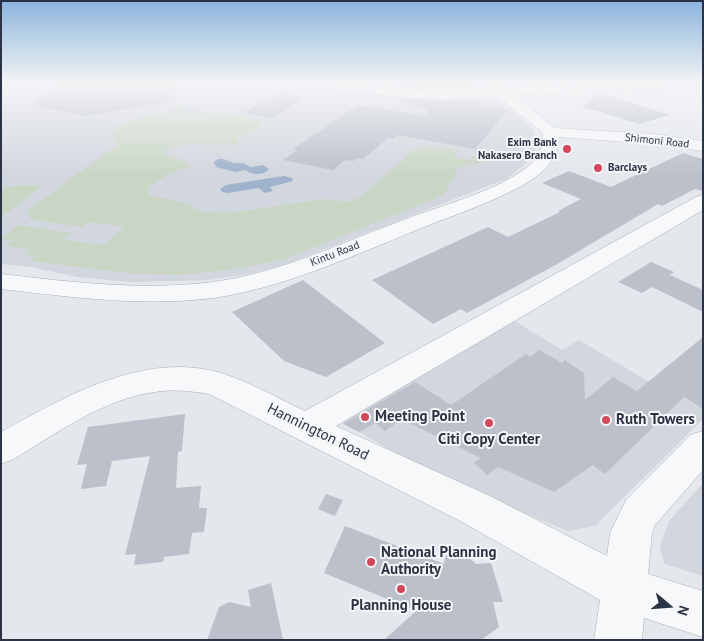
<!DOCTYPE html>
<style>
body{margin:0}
#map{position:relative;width:704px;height:641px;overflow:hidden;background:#e4e7ec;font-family:"PT Sans",sans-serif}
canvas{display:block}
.frame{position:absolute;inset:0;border:2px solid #2b3445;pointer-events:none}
.north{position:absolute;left:644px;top:581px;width:50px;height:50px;-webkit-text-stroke:4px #f4f6f9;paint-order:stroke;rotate:108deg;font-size:14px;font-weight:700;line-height:20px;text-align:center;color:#2b3445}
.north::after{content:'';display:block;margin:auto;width:18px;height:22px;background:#2b3445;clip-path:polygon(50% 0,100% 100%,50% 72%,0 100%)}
</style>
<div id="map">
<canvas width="704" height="641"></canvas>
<div class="frame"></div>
<div class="north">N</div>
</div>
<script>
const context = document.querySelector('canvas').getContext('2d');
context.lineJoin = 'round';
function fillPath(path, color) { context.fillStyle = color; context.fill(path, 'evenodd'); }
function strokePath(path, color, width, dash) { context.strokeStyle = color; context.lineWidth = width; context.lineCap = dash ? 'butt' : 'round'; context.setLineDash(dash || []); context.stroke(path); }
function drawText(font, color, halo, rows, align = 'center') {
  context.font = font + ' "PT Sans",sans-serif'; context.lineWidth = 4; context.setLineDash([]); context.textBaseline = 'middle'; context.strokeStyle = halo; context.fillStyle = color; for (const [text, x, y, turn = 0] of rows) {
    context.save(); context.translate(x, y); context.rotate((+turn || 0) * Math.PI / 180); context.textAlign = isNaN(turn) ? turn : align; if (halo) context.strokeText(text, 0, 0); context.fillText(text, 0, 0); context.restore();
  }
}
const built = new Path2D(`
 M 24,84 L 314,84 L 444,100 L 494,99 L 506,104 L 531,127 L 536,138 L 535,152 L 524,165 L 506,179 L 284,265 L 244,275 L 208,280 L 131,282 L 77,277 L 31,267 L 1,264 L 1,92 Z
 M 513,320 L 562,350 L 579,340 L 661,389 L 665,386 L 703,409 L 703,419 L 595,526 L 568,531 L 449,483 L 338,420 Z
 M 703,483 L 703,576 L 664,564 L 660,546 L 669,521 Z`);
const green = new Path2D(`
 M 182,109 L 216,114 L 229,113 L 261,121 L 258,128 L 239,137 L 237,140 L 240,143 L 238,145 L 185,144 L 167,149 L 164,153 C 171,159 183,158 190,166 L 168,174 L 148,187 L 148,192 L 150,196 L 191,204 L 192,208 L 203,212 L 230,213 L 324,199 L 348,202 L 361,197 L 416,148 C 430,145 444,148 458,150 L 454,158 L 471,160 L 473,156 L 482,156 L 487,151 L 503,154 L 500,158 L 459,167 L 446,191 L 437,198 L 282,260 L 227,270 L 179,275 L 136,274 L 29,261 L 36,256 L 24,255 L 30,249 L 6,246 L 12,241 L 1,238 L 18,225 L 72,233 L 63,240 L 104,245 L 125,226 L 88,222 L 81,227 L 31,219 L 26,212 L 116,146 L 112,133 C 124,117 163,114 182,109 Z
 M 20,185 L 43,186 L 1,217 L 1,189 Z`);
const water = new Path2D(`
 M 218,159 L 223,159 L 234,163 L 243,163 L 250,167 L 263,165 L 269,169 C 264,175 256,175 248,172 L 246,170 L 235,172 L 216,167 L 214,162 Z
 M 284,176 L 292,178 L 293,181 L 270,187 L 273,191 L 264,193 L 259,188 L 228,193 L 222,192 L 220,189 L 226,185 Z`);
const building = new Path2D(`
 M 59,84 L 179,84 L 167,102 L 85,116 L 32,105 Z
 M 365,84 L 474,84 L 475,88 L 421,89 Z
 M 279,93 L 306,97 L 272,118 L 243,113 Z
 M 596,93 L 599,93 L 670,115 L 639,124 L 601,112 L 582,108 Z
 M 400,99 L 441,101 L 480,99 L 482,106 L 508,110 L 475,149 L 397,135 L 393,139 L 388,138 L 363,159 L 357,158 L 353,161 L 345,160 L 333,170 L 283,160 L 298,150 L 293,149 L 358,105 L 426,116 L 427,110 Z
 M 683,153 L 703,159 L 703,191 L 695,189 L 662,206 L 658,204 L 559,263 L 467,313 L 461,309 L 433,324 L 372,280 L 488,227 L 508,237 L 560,212 L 558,211 L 581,199 L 542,183 L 569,171 L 611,187 Z
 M 651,262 L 674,272 L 670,275 L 703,290 L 703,312 L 652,287 L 642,293 L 618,282 Z
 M 303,280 L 385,343 L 326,377 L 284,361 L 232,312 Z
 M 703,337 L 703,409 L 684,397 L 605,474 L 593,465 L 554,492 L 498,467 L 487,475 L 474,463 L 481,458 L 401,419 L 385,431 L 375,423 L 359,432 L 343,424 L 415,382 L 451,405 L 526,354 L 530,357 L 539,350 L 562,363 L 565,360 L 584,373 L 585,400 L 613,377 L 637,391 Z
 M 185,414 L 182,451 L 178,452 L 176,488 L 201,486 L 199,508 L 207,508 L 204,532 L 192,533 L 189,554 L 164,557 L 163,562 L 134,565 L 136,554 L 125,555 L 150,456 L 112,461 L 106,486 L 81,489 L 87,464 L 77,465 L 88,427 Z
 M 326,494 L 343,500 L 335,516 L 318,509 Z
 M 345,526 L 444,564 L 447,550 L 469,558 L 476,564 L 491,563 L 503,602 L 493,602 L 499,627 L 481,640 L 384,640 L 416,611 L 324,573 Z
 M 271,583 L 283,640 L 207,640 L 219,607 L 229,602 L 251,607 L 248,590 Z`);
const minor = new Path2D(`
 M 326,84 C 351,84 374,87 399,89 C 428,92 458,90 487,89 L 482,84 L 497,84 L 503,88 L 589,84 L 672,84 L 666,88 L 513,95 L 555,128 L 653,134 L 703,141 L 703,151 L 653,144 L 559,137 C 557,166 535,179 512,191 C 478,208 442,219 407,234 C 343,260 281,288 213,298 C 142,307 71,297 1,289 L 1,274 C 71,282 142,291 213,282 C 281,273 343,242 406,219 C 445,204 499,191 531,164 C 540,156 543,145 543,133 L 498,96 L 441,99 L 399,97 L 332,88 Z
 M 703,195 L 703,210 L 336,426 L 490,496 L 607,556 L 610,533 L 626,500 L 690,435 L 703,431 L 703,470 L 655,525 L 652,533 L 648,574 L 703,591 L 703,637 L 644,618 L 642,640 L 594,640 L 600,600 L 462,522 L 209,394 C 191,391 173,389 155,392 C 103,399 57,433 14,459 L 1,464 L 1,432 C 65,397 141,352 218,372 C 248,381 277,398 305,411 L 696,197 Z`);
const major = new Path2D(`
 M 1,84 L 14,84 L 12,87 L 1,90 Z`);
const markers = [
 [567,149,5,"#d1495b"],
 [598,168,5,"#d1495b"],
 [365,417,5,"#d1495b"],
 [606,420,5,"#d1495b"],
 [489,423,5,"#d1495b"],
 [371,562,5,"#d1495b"],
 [401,589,5,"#d1495b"]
];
const farStreetnames = [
 ["Shimoni Road",657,141,6],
 ["Kintu Road",335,254,-21]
];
const farPoinames = [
 ["Exim Bank",557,143],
 ["Nakasero Branch",557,156],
 ["Barclays",608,168,"left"]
];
const nearPoinames = [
 ["Meeting Point",375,417],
 ["Ruth Towers",616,420],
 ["Citi Copy Center",489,440,"center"],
 ["National Planning",381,553],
 ["Authority",381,570],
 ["Planning House",401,606,"center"]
];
const nearStreetnames = [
 ["Hannington Road",318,432,26]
];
fillPath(built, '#d2d6de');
fillPath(green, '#c9d6c5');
fillPath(water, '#9fb4cc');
fillPath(building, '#bbc0ca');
strokePath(minor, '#a9aeb7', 1);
strokePath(major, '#a3abb8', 1);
fillPath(minor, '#f7f8fa');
fillPath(major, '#fff');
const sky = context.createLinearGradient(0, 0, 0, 174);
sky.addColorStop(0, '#8bb4dd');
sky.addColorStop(0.48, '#f3f4f6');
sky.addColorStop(1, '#f3f4f600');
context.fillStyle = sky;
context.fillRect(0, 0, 704, 174);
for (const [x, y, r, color] of markers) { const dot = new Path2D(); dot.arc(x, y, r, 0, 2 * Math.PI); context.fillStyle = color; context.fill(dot); strokePath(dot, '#f4f6f9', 2); }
drawText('11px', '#2b3445', '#f4f6f9', farStreetnames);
drawText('bold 11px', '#2b3445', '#f4f6f9', farPoinames, 'right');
drawText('bold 15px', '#2b3445', '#f4f6f9', nearPoinames, 'left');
drawText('15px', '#2b3445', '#f4f6f9', nearStreetnames);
</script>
